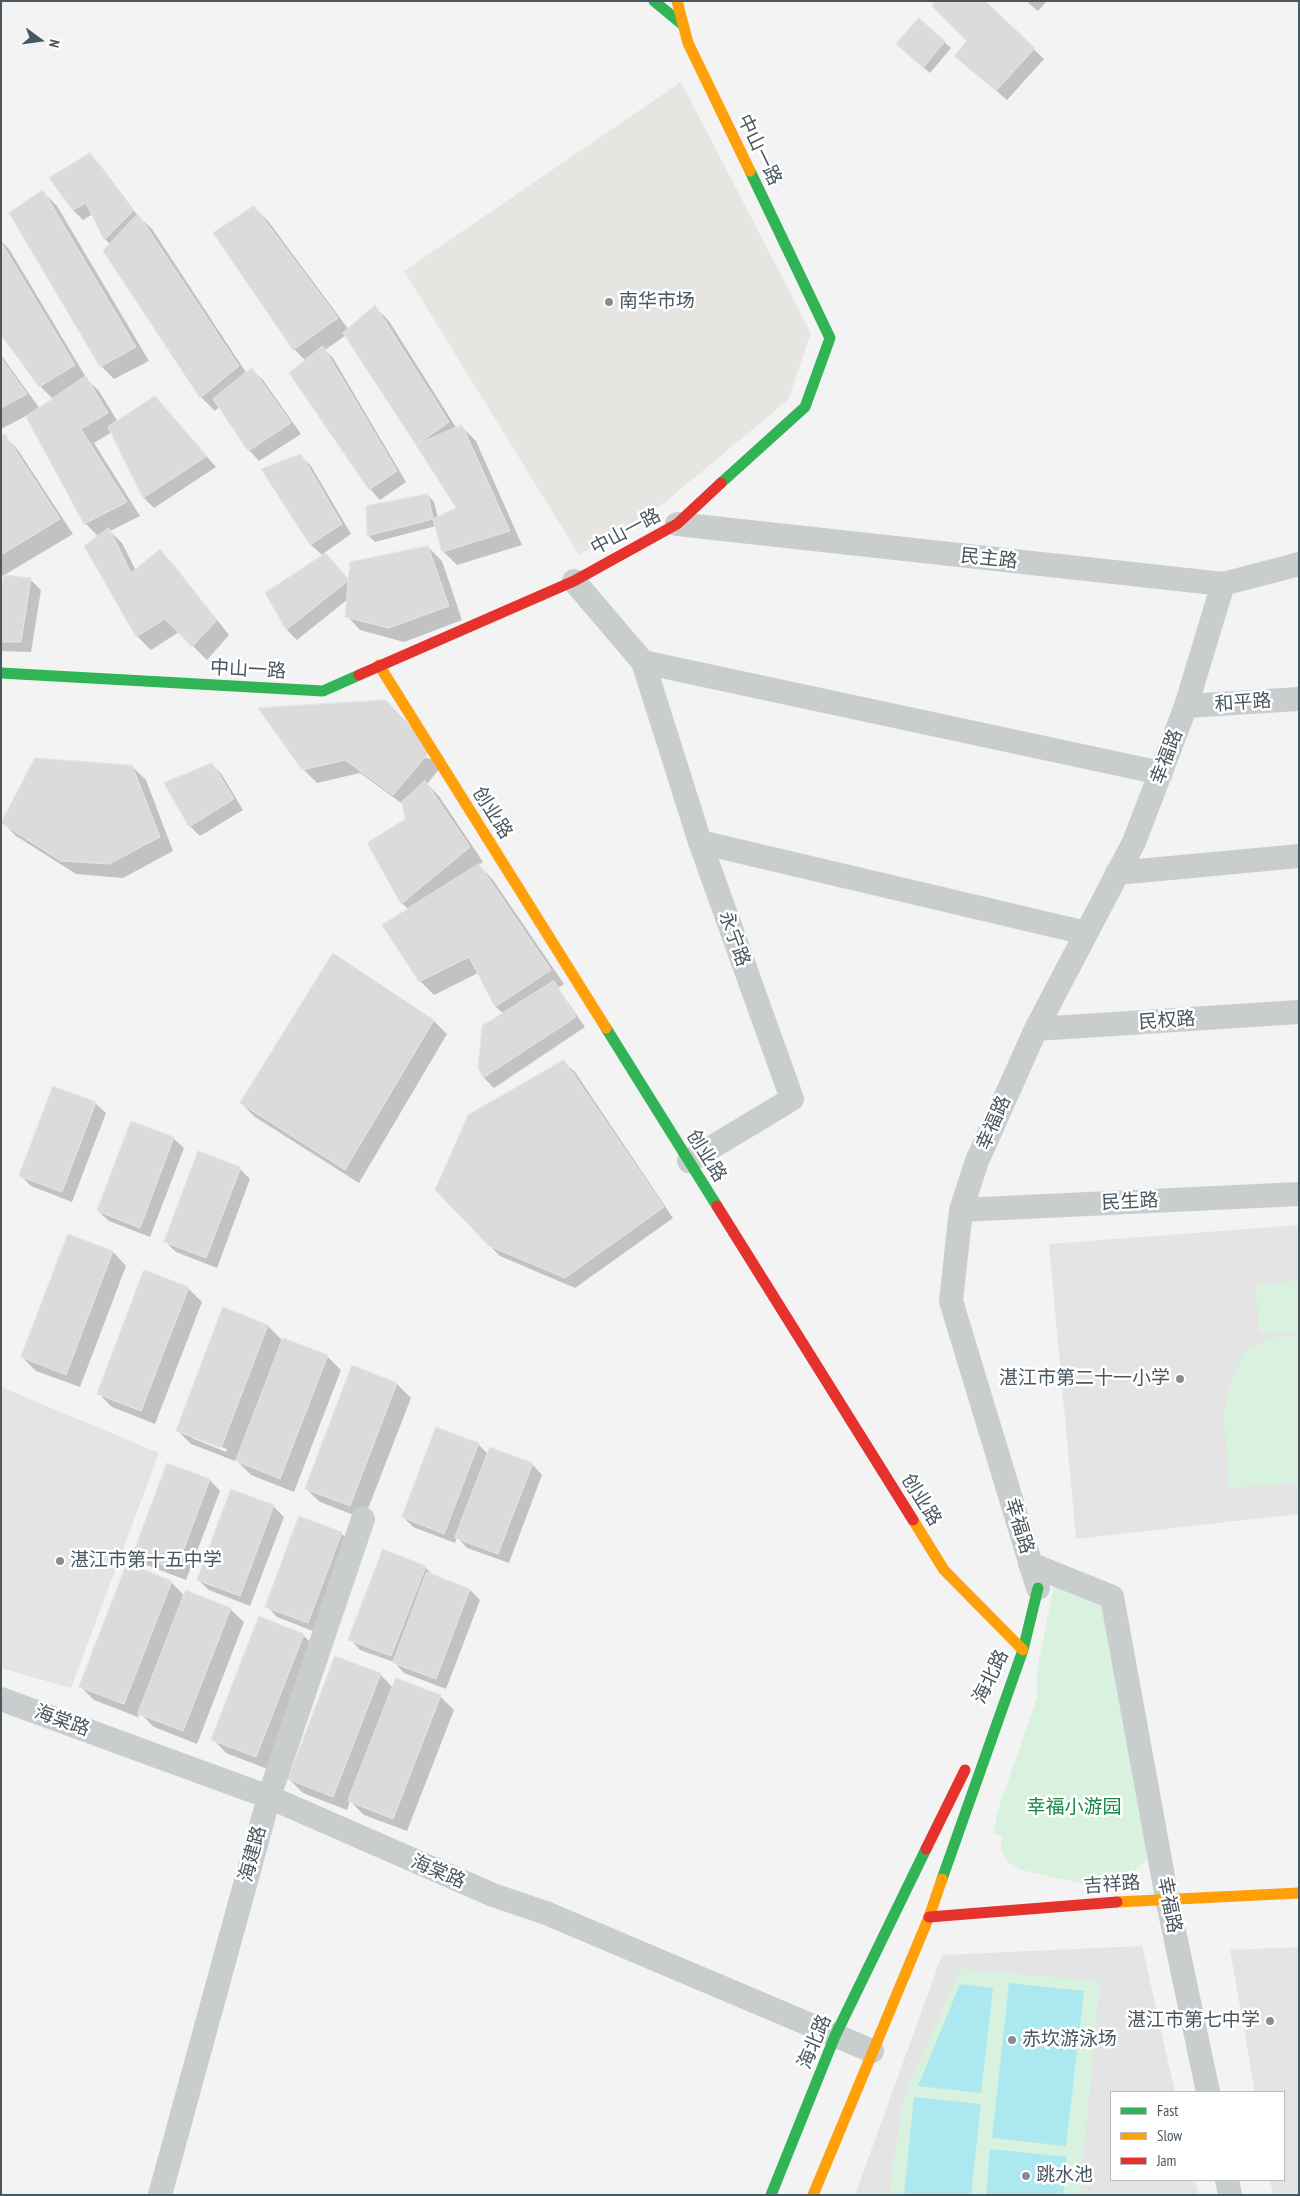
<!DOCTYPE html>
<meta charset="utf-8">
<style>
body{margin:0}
#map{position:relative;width:1300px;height:2196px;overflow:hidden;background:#f3f3f3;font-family:"PT Sans Narrow",sans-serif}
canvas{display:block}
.frame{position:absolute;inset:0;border:2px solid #495760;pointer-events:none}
.legend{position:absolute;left:1110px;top:2091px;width:175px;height:90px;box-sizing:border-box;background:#fff;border:1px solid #b6bcbf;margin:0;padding:6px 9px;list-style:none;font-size:15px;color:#495760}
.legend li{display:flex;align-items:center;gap:10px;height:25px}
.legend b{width:25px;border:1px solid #b6bcbf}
.north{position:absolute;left:15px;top:15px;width:50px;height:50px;-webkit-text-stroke:4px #fff;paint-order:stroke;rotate:104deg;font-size:14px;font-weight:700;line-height:20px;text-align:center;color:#495760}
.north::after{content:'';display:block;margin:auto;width:18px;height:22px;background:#495760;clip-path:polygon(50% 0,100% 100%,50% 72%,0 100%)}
</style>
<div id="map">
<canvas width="1300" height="2196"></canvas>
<div class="frame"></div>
<ul class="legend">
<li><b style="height:6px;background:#30b455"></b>Fast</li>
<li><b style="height:6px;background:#ff9f0a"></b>Slow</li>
<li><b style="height:6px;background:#e5322d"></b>Jam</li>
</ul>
<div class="north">N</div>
</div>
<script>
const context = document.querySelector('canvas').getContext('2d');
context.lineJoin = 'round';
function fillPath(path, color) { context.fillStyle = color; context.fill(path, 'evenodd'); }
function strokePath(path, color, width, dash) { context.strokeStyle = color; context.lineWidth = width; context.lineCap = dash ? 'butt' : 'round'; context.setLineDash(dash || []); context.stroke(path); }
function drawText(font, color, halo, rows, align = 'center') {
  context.font = font + ' "PT Sans Narrow","Noto Sans SC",sans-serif'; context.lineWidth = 5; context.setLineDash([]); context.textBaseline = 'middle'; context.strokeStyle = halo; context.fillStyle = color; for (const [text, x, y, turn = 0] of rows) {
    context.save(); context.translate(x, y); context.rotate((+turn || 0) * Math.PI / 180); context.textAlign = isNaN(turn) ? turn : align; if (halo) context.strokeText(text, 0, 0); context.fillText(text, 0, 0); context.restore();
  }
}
const commercial = new Path2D(`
 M 681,82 L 811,333 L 788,400 L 664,503 L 579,555 L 404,271 Z`);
const education = new Path2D(`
 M 1299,1225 L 1299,1514 L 1076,1539 L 1049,1244 Z
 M 1,1387 L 159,1453 L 71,1688 L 1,1668 Z
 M 1142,1946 L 1175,2092 L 1111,2092 L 1111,2180 L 1195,2180 L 1199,2195 L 855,2195 L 942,1955 Z
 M 1299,1947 L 1299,2195 L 1273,2195 L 1270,2180 L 1284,2180 L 1284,2092 L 1255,2092 L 1230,1950 Z`);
const green = new Path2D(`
 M 1299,1281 L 1299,1331 L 1259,1334 L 1256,1284 Z
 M 1299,1336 L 1299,1483 L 1229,1488 L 1224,1415 L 1230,1385 L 1245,1351 L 1276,1337 Z
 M 1055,1580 L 1108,1599 L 1155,1852 L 1128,1877 L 1089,1885 L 1021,1870 L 1008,1862 L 1001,1849 L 1002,1836 L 993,1834 L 997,1813 L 1037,1698 L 1037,1669 Z
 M 960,1969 L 1100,1981 L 1080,2195 L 889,2195 L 903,2099 Z`);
const water = new Path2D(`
 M 1009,1983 L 1084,1991 L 1066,2146 L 992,2138 Z
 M 960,1984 L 993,1988 L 981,2093 L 918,2086 Z
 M 914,2097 L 981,2104 L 971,2195 L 904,2195 Z
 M 990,2149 L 1067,2157 L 1063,2195 L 986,2195 Z`);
const shadow = new Path2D(`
 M 932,1 L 983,1 L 1044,59 L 1007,100 L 956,56 L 969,41 Z
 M 1026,1 L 1047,1 L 1038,11 Z
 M 944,42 L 951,48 L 930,73 L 904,51 Z
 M 90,155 L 100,165 L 138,216 L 152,229 L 247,374 L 252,370 L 263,380 L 301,434 L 259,461 L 249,450 L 220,406 L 215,411 L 201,397 L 111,245 L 105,239 L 93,214 L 83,220 L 73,210 Z
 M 43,192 L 57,206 L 149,361 L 114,379 L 101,366 Z
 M 254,207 L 268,221 L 349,330 L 375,307 L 389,321 L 457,429 L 462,427 L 476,441 L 522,545 L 457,565 L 443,551 L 436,526 L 375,542 L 368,535 L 428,495 L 434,502 L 438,518 L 457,509 L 346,335 L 325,350 L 333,358 L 406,482 L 380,500 L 370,489 L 290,374 L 306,361 L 294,349 L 214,233 Z
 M 1,241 L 9,249 L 87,379 L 99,391 L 118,422 L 155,398 L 216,467 L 154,508 L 144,498 L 112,432 L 94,443 L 140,516 L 110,531 L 122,543 L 136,571 L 160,550 L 173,564 L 229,635 L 207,660 L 179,632 L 151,650 L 137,636 L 99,537 L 85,523 L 32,413 L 1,429 L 1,355 L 40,409 L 54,400 L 40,386 L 1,333 Z
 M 5,436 L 18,450 L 73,534 L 1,577 L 1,438 Z
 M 301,456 L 311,466 L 351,534 L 324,553 L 350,581 L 428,547 L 442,561 L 462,620 L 404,642 L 360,630 L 347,616 L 348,599 L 297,640 L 287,630 L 266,593 L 323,556 L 311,545 L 263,470 Z
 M 31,580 L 41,590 L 31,652 L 1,651 L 1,591 Z
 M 261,709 L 444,763 L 427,784 L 439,796 L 483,862 L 479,865 L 493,880 L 564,984 L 558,988 L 585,1027 L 494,1088 L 484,1078 L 479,1068 L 504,1014 L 496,1007 L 478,973 L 434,995 L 420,981 L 409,910 L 402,903 L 369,844 L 406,819 L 404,805 L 360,773 L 317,783 L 303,769 Z
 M 212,764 L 222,775 L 243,810 L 200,836 L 190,826 Z
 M 132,766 L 146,780 L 173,851 L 123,878 L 76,874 L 16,836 L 2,822 Z
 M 434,1021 L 447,1034 L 359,1183 L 255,1117 L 241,1103 Z
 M 564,1062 L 575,1072 L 673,1218 L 575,1288 L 500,1256 L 490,1246 Z
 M 95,1103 L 106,1113 L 72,1202 L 31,1186 L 21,1176 Z
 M 173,1138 L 184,1148 L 150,1237 L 109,1221 L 98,1211 Z
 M 240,1169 L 250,1179 L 217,1268 L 176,1252 L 165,1241 Z
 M 69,1235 L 113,1252 L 126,1266 L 80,1387 L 36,1371 L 22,1357 Z
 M 145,1272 L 188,1288 L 202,1302 L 155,1424 L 112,1407 L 98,1393 Z
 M 268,1326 L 283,1341 L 327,1356 L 341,1370 L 294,1492 L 251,1475 L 235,1459 L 235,1461 L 191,1444 L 177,1430 ZM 192,1436 L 227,1449 L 226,1452 L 192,1438 Z
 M 353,1367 L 397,1384 L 411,1398 L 364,1519 L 320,1502 L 306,1489 Z
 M 478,1444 L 488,1454 L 532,1464 L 542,1475 L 509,1563 L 467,1548 L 457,1537 L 455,1543 L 413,1527 L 403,1517 Z
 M 168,1465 L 210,1480 L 220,1491 L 186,1580 L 144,1564 L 134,1554 Z
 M 232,1491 L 274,1507 L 284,1517 L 250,1606 L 209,1590 L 198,1580 Z
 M 300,1518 L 341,1533 L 352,1544 L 318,1633 L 277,1617 L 267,1606 Z
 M 425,1567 L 435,1577 L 470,1590 L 480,1600 L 446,1689 L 404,1673 L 394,1662 L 360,1650 L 350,1639 Z
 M 171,1582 L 185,1596 L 230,1609 L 244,1622 L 197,1744 L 154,1727 L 140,1713 L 138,1717 L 94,1700 L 81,1687 Z
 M 303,1635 L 317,1649 L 270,1770 L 226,1753 L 213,1739 Z
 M 380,1674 L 393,1688 L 440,1696 L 454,1710 L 407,1831 L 364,1815 L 350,1801 L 347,1810 L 303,1793 L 289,1779 Z`);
const building = new Path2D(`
 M 937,1 L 985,1 L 1035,48 L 996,91 L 954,56 L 967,41 L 932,6 Z
 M 919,18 L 945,41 L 923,68 L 896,44 Z
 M 90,153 L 133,211 L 104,240 L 86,203 L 72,210 L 49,178 Z
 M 43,190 L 136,347 L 100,367 L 9,213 Z
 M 254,206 L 338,318 L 293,350 L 213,233 Z
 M 138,214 L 239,366 L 200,398 L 103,251 Z
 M 1,242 L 75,365 L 39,387 L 1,335 Z
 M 375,305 L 449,422 L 416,445 L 343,333 Z
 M 323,346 L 397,471 L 369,490 L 289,373 Z
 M 1,358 L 27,394 L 1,408 Z
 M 252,368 L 291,423 L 248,451 L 213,399 Z
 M 86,376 L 108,413 L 81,429 L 127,502 L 84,524 L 26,417 Z
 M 155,396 L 207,456 L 143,498 L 108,427 Z
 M 462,425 L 510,531 L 442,552 L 433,519 L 456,508 L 416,445 Z
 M 5,434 L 60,519 L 1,555 L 1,436 Z
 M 301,454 L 342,524 L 310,545 L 261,469 Z
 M 428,494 L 433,519 L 367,536 L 366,506 Z
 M 109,528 L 131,573 L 160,549 L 217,620 L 192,647 L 165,619 L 136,637 L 84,546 Z
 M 428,546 L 449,606 L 389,628 L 345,617 L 350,562 Z
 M 326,553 L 349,580 L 286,630 L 265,593 Z
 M 4,575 L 31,578 L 21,642 L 1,642 L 1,586 Z
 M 386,700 L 432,749 L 393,795 L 345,760 L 302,770 L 258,708 Z
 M 35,758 L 132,765 L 160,837 L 109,864 L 61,861 L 1,823 Z
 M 212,763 L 234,799 L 189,827 L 164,783 Z
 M 425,781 L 470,847 L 401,904 L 367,843 L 405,819 L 402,802 Z
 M 479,864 L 551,970 L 495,1007 L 469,957 L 419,982 L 382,925 Z
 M 333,953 L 434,1020 L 345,1170 L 240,1103 Z
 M 554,981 L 576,1017 L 483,1078 L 478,1068 L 482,1026 Z
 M 564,1060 L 664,1207 L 565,1278 L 489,1246 L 435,1190 L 468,1115 Z
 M 53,1086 L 96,1102 L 62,1192 L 19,1176 Z
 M 131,1121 L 174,1137 L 140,1228 L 97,1211 Z
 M 198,1151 L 241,1167 L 206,1258 L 164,1242 Z
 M 68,1234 L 113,1251 L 66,1375 L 21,1357 Z
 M 144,1270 L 189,1287 L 141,1411 L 97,1394 Z
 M 223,1307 L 268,1325 L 221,1448 L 176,1431 Z
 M 283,1338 L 328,1355 L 280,1479 L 236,1461 Z
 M 352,1365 L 397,1383 L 350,1506 L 305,1489 Z
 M 436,1427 L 479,1443 L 444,1534 L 402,1517 Z
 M 490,1447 L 533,1463 L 498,1554 L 455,1538 Z
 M 167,1463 L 210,1479 L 176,1570 L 133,1554 Z
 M 231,1489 L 274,1505 L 240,1596 L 197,1580 Z
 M 299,1516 L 342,1532 L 308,1623 L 265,1607 Z
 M 383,1549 L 426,1566 L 391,1656 L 348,1640 Z
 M 127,1563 L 172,1581 L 124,1704 L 79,1687 Z
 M 427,1572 L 470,1589 L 436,1679 L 393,1663 Z
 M 186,1590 L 231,1608 L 183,1731 L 138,1714 Z
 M 259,1616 L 304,1634 L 256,1757 L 211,1740 Z
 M 335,1656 L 381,1673 L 333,1797 L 288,1779 Z
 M 396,1678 L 441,1695 L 393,1819 L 348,1801 Z`);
const street = new Path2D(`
 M 677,524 L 1223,584 L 1299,564
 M 574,581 L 643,662 L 1161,773
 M 643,662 L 700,842 L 792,1099 L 689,1161
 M 1186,706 L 1299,699
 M 700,842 L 1086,933
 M 1117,873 L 1299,856
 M 1036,1029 L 1299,1012
 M 961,1210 L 1299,1194
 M 1030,1564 L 1112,1597 L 1167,1898 L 1208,2092
 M 1038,1588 L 951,1301 L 961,1210 L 977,1161 L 1036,1029 L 1134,842 L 1186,706 L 1223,584
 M 1,1699 L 269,1797 L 493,1895 L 546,1913 L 872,2051
 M 1227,2180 L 1230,2195
 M 160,2195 L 269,1797 L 363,1519`);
const fast = new Path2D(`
 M 654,1 L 683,25
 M 721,483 L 805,407 L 830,338 L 750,171
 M 1,673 L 323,691 L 359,675
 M 606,1028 L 717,1206
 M 942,1879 L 1023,1650 L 1038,1588
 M 771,2195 L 835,2036 L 926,1849`);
const slow = new Path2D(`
 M 677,1 L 688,43 L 750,171
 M 379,665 L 606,1028
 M 913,1520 L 944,1570 L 1023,1650
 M 1117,1902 L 1299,1893
 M 813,2195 L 929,1917 L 942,1879`);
const jam = new Path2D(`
 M 359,675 L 574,581 L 677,524 L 721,483
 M 717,1206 L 913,1520
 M 926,1849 L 965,1770
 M 929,1917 L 1117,1902`);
const markers = [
 [609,302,5,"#848e93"],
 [1180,1379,5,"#848e93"],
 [60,1561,5,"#848e93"],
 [1270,2021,5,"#848e93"],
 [1012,2040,5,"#848e93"],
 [1026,2176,5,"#848e93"]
];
const streetNames = [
 ["中山一路",759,150,64],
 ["中山一路",626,532,-28],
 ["民主路",989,559,6],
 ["中山一路",248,670,3],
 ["和平路",1243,703,-4],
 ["幸福路",1167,757,-69],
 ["创业路",492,813,58],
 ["永宁路",734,939,70],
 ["民权路",1167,1021,-4],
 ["幸福路",994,1123,-66],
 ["创业路",706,1156,58],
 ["民生路",1130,1202,-3],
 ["创业路",921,1500,58],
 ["幸福路",1019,1526,73],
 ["海北路",991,1677,-64],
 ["海棠路",62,1721,20],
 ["海建路",253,1854,-75],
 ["海棠路",438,1872,23],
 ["吉祥路",1112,1885,-4],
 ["幸福路",1169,1905,79],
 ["海北路",815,2042,-67]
];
const poiNames = [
 ["南华市场",619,302],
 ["湛江市第二十一小学",1170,1379,"right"],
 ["湛江市第十五中学",70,1561],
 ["湛江市第七中学",1260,2021,"right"],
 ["赤坎游泳场",1022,2040],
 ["跳水池",1036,2176]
];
const parkNames = [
 ["幸福小游园",1074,1808]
];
fillPath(commercial, '#e6e5e2');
fillPath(education, '#e5e4e5');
fillPath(green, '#d8f2df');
fillPath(water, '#ace8f0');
fillPath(shadow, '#0003');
fillPath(building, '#dbdbdc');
strokePath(building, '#e4e5e6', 1);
strokePath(street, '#cacdce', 24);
strokePath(fast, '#30b455', 11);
strokePath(slow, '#ff9f0a', 11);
strokePath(jam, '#e5322d', 11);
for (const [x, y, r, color] of markers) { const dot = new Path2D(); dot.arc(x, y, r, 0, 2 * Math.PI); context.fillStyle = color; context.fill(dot); strokePath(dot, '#fff', 2); }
drawText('19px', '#495760', '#fff', streetNames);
drawText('19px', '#495760', '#fff', poiNames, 'left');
drawText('19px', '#168643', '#fff', parkNames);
</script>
